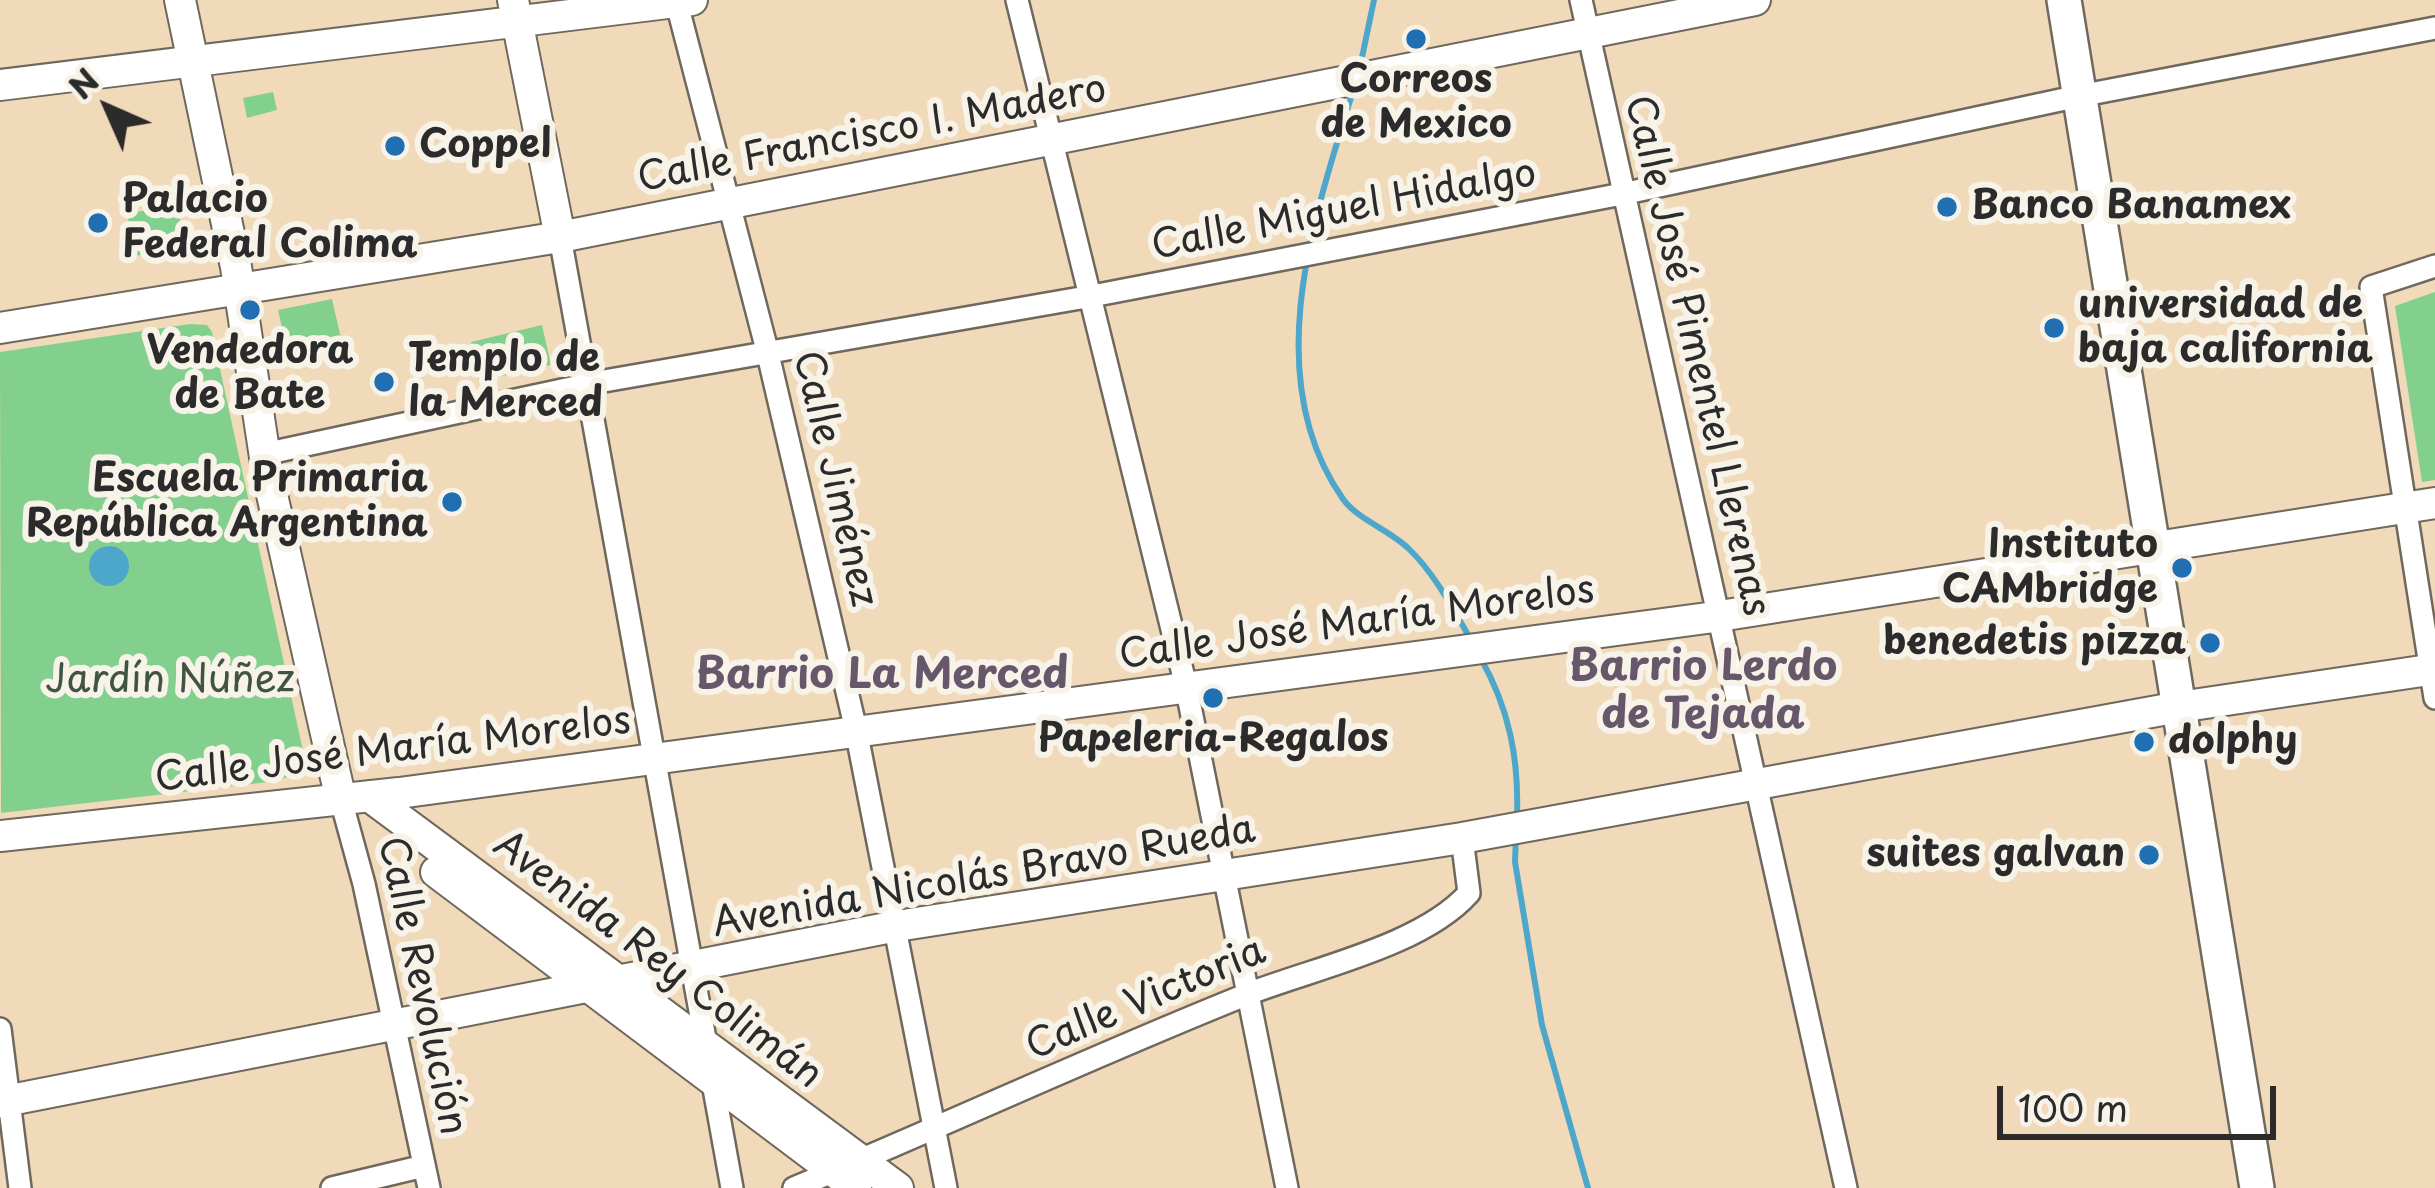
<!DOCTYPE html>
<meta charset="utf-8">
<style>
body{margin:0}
#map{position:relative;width:2435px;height:1188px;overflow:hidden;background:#f1daba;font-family:"Playpen Sans",sans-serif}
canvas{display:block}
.north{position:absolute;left:48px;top:48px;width:120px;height:120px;-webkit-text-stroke:9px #f7f3e8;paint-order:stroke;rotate:315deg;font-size:33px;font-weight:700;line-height:48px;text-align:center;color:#2b2b2b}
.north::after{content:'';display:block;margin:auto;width:42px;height:54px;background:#2b2b2b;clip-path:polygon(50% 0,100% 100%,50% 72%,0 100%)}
.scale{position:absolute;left:1997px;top:1086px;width:279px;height:54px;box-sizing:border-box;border:6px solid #2b2b2b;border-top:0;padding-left:15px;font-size:36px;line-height:42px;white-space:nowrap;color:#2b2b2b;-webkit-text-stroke:9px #f7f3e8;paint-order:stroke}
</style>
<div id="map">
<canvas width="2435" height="1188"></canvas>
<div class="north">N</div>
<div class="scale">100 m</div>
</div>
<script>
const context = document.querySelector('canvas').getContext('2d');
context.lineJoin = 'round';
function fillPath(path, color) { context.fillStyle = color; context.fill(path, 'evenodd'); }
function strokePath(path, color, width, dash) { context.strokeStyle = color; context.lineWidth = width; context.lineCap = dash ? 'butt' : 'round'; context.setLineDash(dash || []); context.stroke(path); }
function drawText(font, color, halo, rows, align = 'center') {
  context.font = font + ' "Playpen Sans",sans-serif'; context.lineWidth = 12; context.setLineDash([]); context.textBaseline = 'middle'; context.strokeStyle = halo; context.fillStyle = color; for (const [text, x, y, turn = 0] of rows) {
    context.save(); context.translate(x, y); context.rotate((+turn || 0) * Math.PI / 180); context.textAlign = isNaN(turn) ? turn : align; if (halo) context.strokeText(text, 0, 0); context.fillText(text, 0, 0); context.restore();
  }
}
const green = new Path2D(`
 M 273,92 L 277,110 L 247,118 L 243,98 Z
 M 177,204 L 185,246 L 135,256 L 127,214 Z
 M 2435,292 L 2435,480 L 2422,482 L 2395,306 Z
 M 332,299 L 343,347 L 289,359 L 278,310 Z
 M 190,324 L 207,325 L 212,332 L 305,760 L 302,771 L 277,781 L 1,813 L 0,352 ZM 108,546 L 124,554 L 128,565 L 120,582 L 107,585 L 96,550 Z
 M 542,325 L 551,365 L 479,381 L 471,342 Z`);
const water = new Path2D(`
 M89 566a20 20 0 1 1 40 0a20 20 0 1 1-40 0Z`);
const stream = new Path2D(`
 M 1360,67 L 1374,0
 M 1353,91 C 1314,217 1258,378 1343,499 C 1358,520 1390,530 1409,549 C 1435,574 1453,609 1471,640
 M 1480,657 C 1509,708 1519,758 1517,816
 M 1516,835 L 1515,862 L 1542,1025 L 1588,1188`);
const street = new Path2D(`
 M 676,0 L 767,350 L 856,730 L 946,1188
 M 1017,0 L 1186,686 L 1287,1188
 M 1581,0 L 1846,1188
 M 560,237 L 732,1188
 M 2435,266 L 2371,287 L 2435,698
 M 264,454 L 604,381 L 1092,296 L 1622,194 L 2079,96 L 2435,28
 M 341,800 L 364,884 L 429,1188
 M 0,1029 L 20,1188
 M 332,1188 L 424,1166
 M 794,1188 C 946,1125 1095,1055 1248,994 C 1314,968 1422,946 1469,893 L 1462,838`);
const secondary = new Path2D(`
 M 180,0 L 236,267 L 268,477 L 341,800
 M 513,0 L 560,237
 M 0,85 L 692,0
 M 0,328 L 560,237 L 1755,0
 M 369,796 L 898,1188
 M 0,836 L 399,793 L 1707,618 L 2435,503
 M 436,872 L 856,1188
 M 0,1102 L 897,926 L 1462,838 L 2179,707 L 2435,669`);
const primary = new Path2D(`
 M 2064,0 L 2257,1188`);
const markers = [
 [1416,39,12,"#1f6fb2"],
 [395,146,12,"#1f6fb2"],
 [1947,207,12,"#1f6fb2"],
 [98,223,12,"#1f6fb2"],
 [250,310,12,"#1f6fb2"],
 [2054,328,12,"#1f6fb2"],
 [384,382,12,"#1f6fb2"],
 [452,502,12,"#1f6fb2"],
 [2182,568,12,"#1f6fb2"],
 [2210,643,12,"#1f6fb2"],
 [1213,698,12,"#1f6fb2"],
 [2144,742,12,"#1f6fb2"],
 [2149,855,12,"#1f6fb2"]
];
const poiNames = [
 ["Correos",1416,81,"center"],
 ["de Mexico",1416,126,"center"],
 ["Coppel",419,146],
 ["Palacio",122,201],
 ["Federal Colima",122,246],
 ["Banco Banamex",1971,207],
 ["universidad de",2078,306],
 ["baja california",2078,351],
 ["Vendedora",250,352,"center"],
 ["de Bate",250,397,"center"],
 ["Templo de",408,360],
 ["la Merced",408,405],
 ["Escuela Primaria",428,480,"right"],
 ["República Argentina",428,525,"right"],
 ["Instituto",2158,546,"right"],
 ["CAMbridge",2158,591,"right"],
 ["benedetis pizza",2186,643,"right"],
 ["Papeleria-Regalos",1213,740,"center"],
 ["dolphy",2168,742],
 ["suites galvan",2125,855,"right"]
];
const streetNames = [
 ["Calle Francisco I. Madero",872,135,-11],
 ["Calle Miguel Hidalgo",1344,211,-11],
 ["Calle José Pimentel Llerenas",1696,356,77],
 ["Calle Jiménez",834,479,77],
 ["Calle José María Morelos",1357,624,-8],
 ["Calle José María Morelos",393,751,-7],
 ["Avenida Nicolás Bravo Rueda",984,878,-10],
 ["Avenida Rey Colimán",657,961,37],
 ["Calle Revolución",421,986,78],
 ["Calle Victoria",1146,1000,-23]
];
const parkNames = [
 ["Jardín Núñez",170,681]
];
const neighbourhoodNames = [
 ["Barrio Lerdo",1703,668],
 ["de Tejada",1703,716],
 ["Barrio La Merced",882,676]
];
fillPath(green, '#83d08e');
fillPath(water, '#4da7ca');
strokePath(stream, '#4da7ca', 6);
strokePath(street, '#70685d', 26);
strokePath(secondary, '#70685d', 34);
strokePath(primary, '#70685d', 38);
strokePath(street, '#fff', 21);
strokePath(secondary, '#fff', 30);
strokePath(primary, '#fff', 33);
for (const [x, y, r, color] of markers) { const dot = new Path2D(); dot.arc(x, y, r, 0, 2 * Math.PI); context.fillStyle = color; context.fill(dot); strokePath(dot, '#f7f3e8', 4.5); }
drawText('bold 39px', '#2b2b2b', '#f7f3e8', poiNames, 'left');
drawText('39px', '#2b2b2b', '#f7f3e8', streetNames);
drawText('39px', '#415444', '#f7f3e8', parkNames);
drawText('bold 42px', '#66576a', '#f7f3e8', neighbourhoodNames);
</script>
